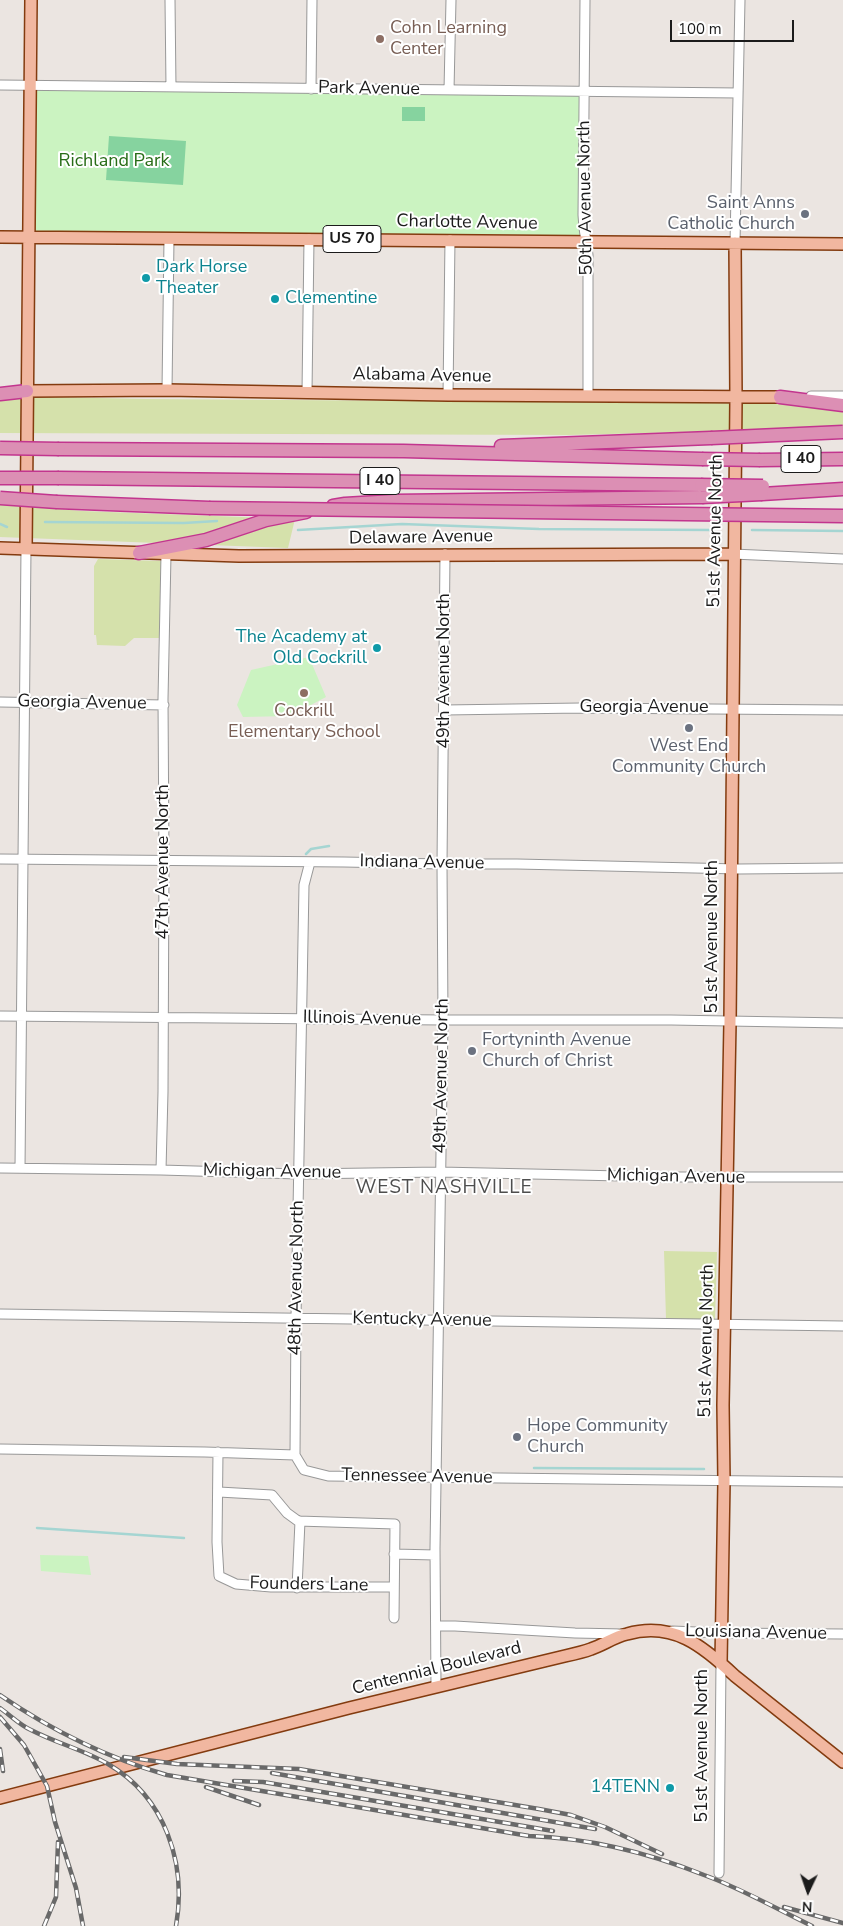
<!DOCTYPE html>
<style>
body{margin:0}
#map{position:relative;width:843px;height:1926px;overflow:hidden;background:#ebe5e1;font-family:"Nunito Sans",sans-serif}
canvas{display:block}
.north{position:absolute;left:783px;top:1866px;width:50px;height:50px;-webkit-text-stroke:4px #fff;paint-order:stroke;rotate:183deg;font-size:14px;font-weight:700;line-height:20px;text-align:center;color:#1b1b1b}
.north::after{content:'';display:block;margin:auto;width:18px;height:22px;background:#1b1b1b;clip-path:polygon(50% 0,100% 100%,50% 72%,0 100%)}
.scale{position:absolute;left:670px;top:20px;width:124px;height:22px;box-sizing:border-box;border:2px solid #1b1b1b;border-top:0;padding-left:6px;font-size:15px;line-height:18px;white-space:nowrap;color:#1b1b1b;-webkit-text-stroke:4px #fff;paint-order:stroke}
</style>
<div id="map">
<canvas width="843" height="1926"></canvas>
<div class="north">N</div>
<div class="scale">100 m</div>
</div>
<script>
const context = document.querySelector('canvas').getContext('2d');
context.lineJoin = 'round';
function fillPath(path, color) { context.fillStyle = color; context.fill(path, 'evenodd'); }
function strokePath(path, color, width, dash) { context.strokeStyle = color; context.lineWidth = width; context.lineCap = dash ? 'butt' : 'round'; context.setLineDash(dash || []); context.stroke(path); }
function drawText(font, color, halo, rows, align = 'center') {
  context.font = font + ' "Nunito Sans",sans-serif'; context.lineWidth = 4; context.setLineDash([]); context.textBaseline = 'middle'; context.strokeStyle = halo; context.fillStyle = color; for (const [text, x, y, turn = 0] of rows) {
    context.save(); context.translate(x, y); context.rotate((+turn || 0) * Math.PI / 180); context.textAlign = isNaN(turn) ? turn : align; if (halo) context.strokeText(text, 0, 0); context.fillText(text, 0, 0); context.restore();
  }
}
const grass = new Path2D(`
 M 0,396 L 146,399 L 843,404 L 843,428 L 568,435 L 0,433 Z
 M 0,504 L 82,511 L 295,519 L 288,548 L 0,537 Z
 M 98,559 L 161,561 L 160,638 L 134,638 L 125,646 L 97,645 L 96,635 L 94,635 L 94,566 Z
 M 664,1251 L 717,1252 L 715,1320 L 666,1319 Z`);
const park = new Path2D(`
 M 31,85 L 584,91 L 585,241 L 29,237 Z
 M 309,657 L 326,697 L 290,716 L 243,717 L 237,705 L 251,670 Z
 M 40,1555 L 88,1556 L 91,1575 L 41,1571 Z`);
const pitch = new Path2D(`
 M 402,107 L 425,107 L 425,121 L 402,121 Z
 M 109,136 L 186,141 L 183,185 L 106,180 Z`);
const stream = new Path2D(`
 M 45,522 L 184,523 L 217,521
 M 0,524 L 7,527
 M 298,530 L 402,524 L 539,529 L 714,530
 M 752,530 L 843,531
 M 306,854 L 311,849 L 329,846
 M 534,1468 L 704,1469
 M 37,1528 L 184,1538`);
const minor = new Path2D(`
 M 170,0 L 171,87
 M 585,0 L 583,215 L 584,228 L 588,255 L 588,395
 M 0,85 L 738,93
 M 311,89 L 312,0
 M 449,90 L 451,0
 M 735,243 L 740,0
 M 167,390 L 169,239
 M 307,392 L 309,239
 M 448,395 L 450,240
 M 811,396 L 843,396
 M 733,554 L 843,559
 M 0,702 L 164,705
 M 445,710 L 580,708 L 843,710
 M 0,859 L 344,862 L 442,864 L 517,864 L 739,869 L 843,868
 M 0,1016 L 443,1020 L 671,1020 L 843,1023
 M 0,1168 L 161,1170 L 299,1174 L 440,1172 L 667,1177 L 843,1177
 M 20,1168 L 26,549
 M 161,1170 L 163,1092 L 164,860 L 163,699 L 166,555
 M 0,1314 L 843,1326
 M 0,1449 L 205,1452 L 295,1455
 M 218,1452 L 217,1542 L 219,1576 L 236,1584 L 271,1587 L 394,1587
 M 295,1455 L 296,1318 L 304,885 L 310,862
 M 295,1455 L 304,1470 L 328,1476 L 843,1482
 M 219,1492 L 272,1495 L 287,1513 L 298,1521 L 395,1524 L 394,1618
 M 394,1554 L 435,1555
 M 297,1588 L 300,1521
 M 436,1626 L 455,1626 L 575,1633 L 623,1634
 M 672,1631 L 722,1633 L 843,1634
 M 436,1687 L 435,1548 L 443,1020 L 442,864 L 445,554
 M 719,1873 L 721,1663`);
const major = new Path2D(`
 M 0,237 L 843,244
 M 27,391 L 167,390 L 448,395 L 780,397
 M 0,548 L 239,556 L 733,554
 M 26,549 L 31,0
 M 721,1663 L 724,1481 L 723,1405 L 730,1022 L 736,398 L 735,243
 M 0,1798 L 349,1708 L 565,1656 C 574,1654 583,1652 591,1649 C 603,1645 614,1637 627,1634 C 673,1621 703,1646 735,1676 L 843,1762`);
const highway = new Path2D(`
 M 0,394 L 27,391
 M 780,397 L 843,405
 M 501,446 L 711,438
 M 59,449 L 404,451 L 702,459
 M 760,460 L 843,459
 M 59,478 L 701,485
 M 762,494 L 843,489
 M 57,502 L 209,508
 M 333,506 L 345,504 L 395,501 L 702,497
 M 139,553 L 206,540 L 266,520 L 306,512`);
const rail = new Path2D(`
 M 0,1695 C 51,1730 108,1758 167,1775 L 529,1836 C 589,1838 649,1853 704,1875 C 740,1888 777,1909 812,1926
 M 0,1708 C 10,1715 20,1725 31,1730 C 56,1743 84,1750 108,1764 C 165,1797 187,1863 176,1926
 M 0,1717 L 24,1745 L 47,1786 L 55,1822 L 76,1888 L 83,1926
 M 0,1749 L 3,1771
 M 124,1757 L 177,1764 L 299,1769 L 539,1809 L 571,1815 L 605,1827 L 662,1854
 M 272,1773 L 595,1829
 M 234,1781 L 263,1782 L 553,1831
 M 206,1787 L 259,1805
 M 784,1907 L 843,1923
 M 44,1926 L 56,1897 L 58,1842`);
const highwayBridge = new Path2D(`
 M 711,438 L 843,432
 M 0,448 L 59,449
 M 702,459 L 760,460
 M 0,478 L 59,478
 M 701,485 L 763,486
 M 702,497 L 762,494
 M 0,498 L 57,502
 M 209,508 L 843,516`);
const markers = [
 [380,39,5,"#8d6e63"],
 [805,214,5,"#6b7280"],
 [146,278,5,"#0f9aa8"],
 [275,299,5,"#0f9aa8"],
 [377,648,5,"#0f9aa8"],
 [304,693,5,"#8d6e63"],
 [689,728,5,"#6b7280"],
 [472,1051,5,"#6b7280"],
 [517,1437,5,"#6b7280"],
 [670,1788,5,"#0f9aa8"]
];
const shields = [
 [352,239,58],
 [801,459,40],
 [380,481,40]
];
const shieldNames = [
 ["US 70",352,239],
 ["I 40",801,459],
 ["I 40",380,481]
];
const educationNames = [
 ["Cohn Learning",390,29],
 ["Center",390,50],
 ["Cockrill",304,712,"center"],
 ["Elementary School",304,733,"center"]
];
const streetNames = [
 ["Park Avenue",369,89,1],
 ["50th Avenue North",586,198,-91],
 ["Charlotte Avenue",467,223,1],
 ["Alabama Avenue",422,376,1],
 ["51st Avenue North",716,531,-89],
 ["Delaware Avenue",421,538,-1],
 ["49th Avenue North",445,671,-90],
 ["Georgia Avenue",82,703,1],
 ["Georgia Avenue",644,708],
 ["47th Avenue North",164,862,-90],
 ["Indiana Avenue",422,863,1],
 ["51st Avenue North",713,937,-90],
 ["Illinois Avenue",362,1019,1],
 ["49th Avenue North",442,1076,-89],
 ["Michigan Avenue",272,1172,1],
 ["Michigan Avenue",676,1177,1],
 ["48th Avenue North",297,1278,-89],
 ["Kentucky Avenue",422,1320,1],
 ["51st Avenue North",707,1341,-89],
 ["Tennessee Avenue",417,1477,1],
 ["Founders Lane",309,1585,1],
 ["Louisiana Avenue",756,1633,1],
 ["Centennial Boulevard",437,1669,-14],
 ["51st Avenue North",703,1746,-90]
];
const parkNames = [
 ["Richland Park",114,162]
];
const worshipNames = [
 ["Saint Anns",795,204,"right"],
 ["Catholic Church",795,225,"right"],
 ["West End",689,747,"center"],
 ["Community Church",689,768,"center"],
 ["Fortyninth Avenue",482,1041],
 ["Church of Christ",482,1062],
 ["Hope Community",527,1427],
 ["Church",527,1448]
];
const cultureNames = [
 ["Dark Horse",156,268],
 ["Theater",156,289],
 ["Clementine",285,299],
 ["The Academy at",367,638,"right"],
 ["Old Cockrill",367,659,"right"],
 ["14TENN",660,1788,"right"]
];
const neighbourhoodNames = [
 ["WEST NASHVILLE",444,1188]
];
fillPath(grass, '#d5e1ab');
fillPath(park, '#cbf3c1');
fillPath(pitch, '#86d39f');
strokePath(stream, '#a5d5d2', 2.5);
strokePath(minor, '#989898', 11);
strokePath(major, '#833b0f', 14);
strokePath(highway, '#c2358e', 15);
strokePath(minor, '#fff', 9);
strokePath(major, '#f1b7a0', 11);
strokePath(highway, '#dc8fb4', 12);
strokePath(rail, '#696969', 4.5);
strokePath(rail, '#fff', 2.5, [8]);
strokePath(highwayBridge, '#c2358e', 15, []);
strokePath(highwayBridge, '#dc8fb4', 12);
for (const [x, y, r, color] of markers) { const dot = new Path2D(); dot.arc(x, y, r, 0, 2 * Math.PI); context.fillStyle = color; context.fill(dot); strokePath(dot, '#fff', 2); }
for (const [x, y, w] of shields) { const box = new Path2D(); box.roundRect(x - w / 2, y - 13.5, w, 27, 4); context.fillStyle = '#fff'; context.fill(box); strokePath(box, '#1b1b1b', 1); }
drawText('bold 16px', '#1b1b1b', null, shieldNames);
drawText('18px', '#785e54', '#fff', educationNames, 'left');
drawText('18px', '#1b1b1b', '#fff', streetNames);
drawText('18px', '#276c16', '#fff', parkNames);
drawText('18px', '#5b616d', '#fff', worshipNames, 'left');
drawText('18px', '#0d838f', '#fff', cultureNames, 'left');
context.letterSpacing = '1px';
drawText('19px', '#4e4e4e', '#fff', neighbourhoodNames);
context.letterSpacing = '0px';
</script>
